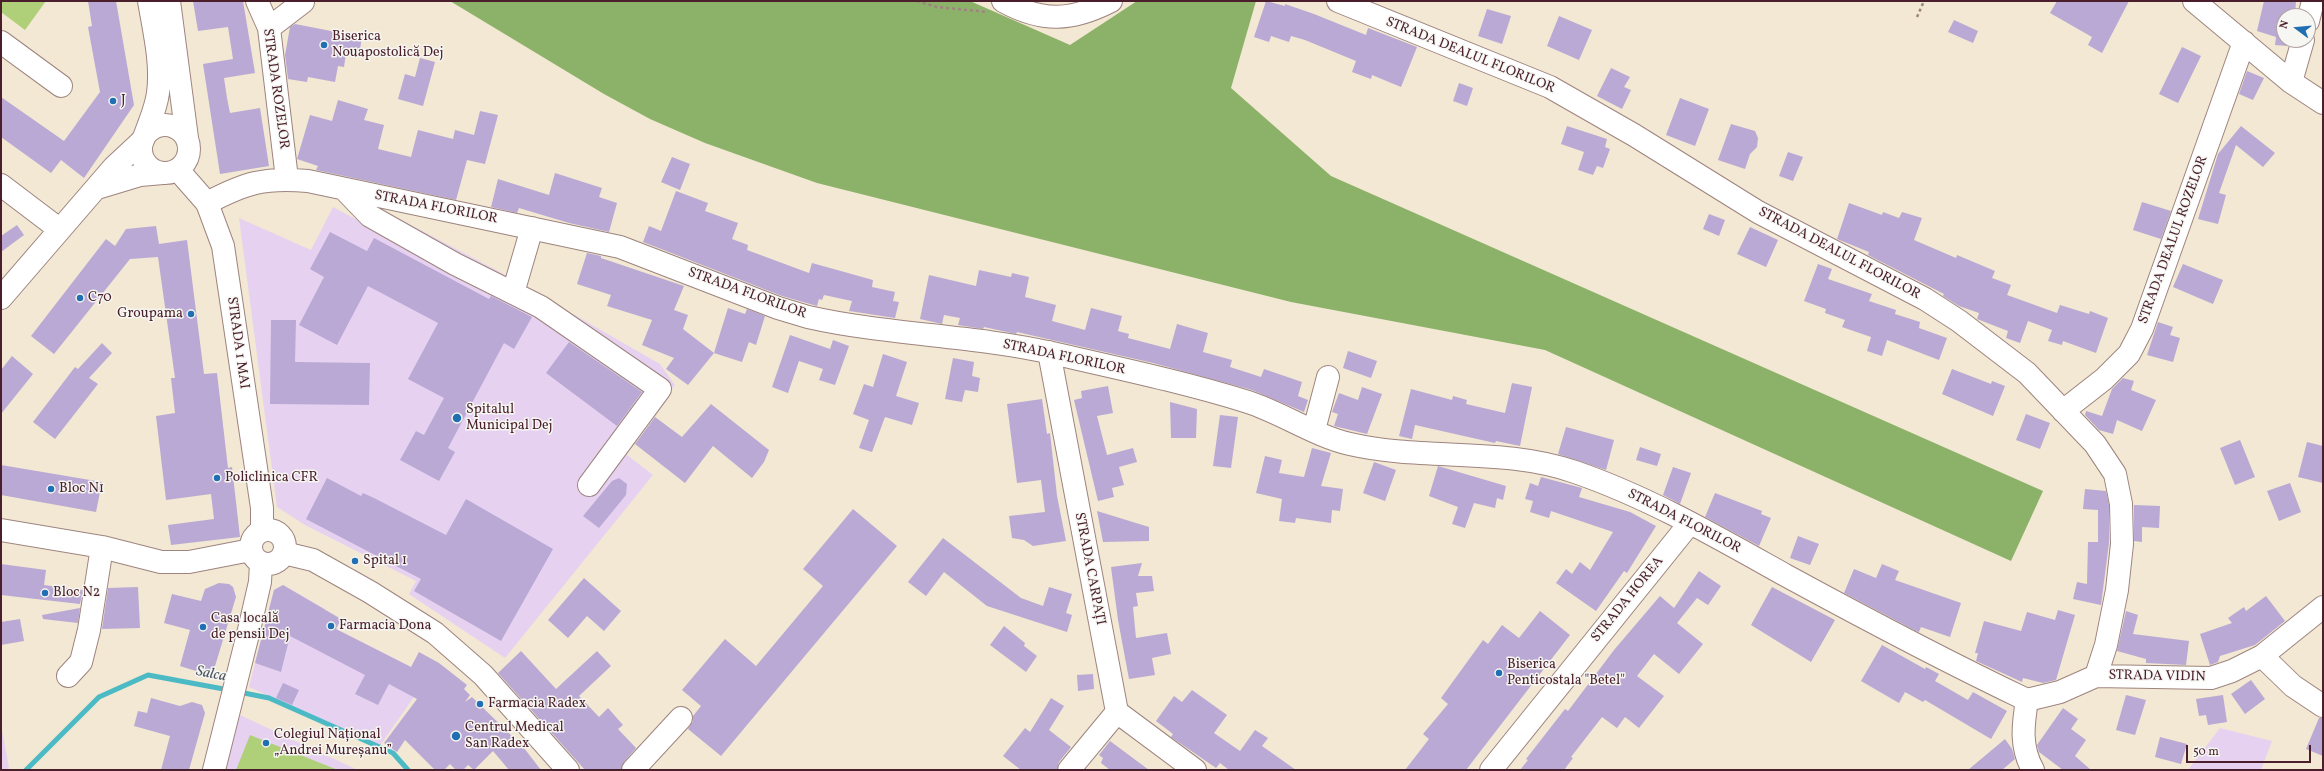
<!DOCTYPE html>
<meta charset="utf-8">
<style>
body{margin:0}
#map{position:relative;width:2324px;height:771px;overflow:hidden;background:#f2e8d3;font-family:Vollkorn,serif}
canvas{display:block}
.frame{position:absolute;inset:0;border:2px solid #4a1f2b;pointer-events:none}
.north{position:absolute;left:2276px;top:8px;width:40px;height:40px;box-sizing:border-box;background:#f6f6f2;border:1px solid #b1a0a2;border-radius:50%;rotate:286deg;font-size:11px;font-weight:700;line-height:16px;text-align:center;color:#4a1f2b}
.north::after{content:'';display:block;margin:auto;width:14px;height:18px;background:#1f6fb2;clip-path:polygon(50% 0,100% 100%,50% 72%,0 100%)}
.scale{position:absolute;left:2186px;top:745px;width:125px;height:18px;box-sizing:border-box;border:2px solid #4a1f2b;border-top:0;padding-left:5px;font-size:12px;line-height:14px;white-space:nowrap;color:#4a1f2b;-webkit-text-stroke:3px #f6f6f2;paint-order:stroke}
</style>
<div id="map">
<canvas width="2324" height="771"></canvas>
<div class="frame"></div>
<div class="north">N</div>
<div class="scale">50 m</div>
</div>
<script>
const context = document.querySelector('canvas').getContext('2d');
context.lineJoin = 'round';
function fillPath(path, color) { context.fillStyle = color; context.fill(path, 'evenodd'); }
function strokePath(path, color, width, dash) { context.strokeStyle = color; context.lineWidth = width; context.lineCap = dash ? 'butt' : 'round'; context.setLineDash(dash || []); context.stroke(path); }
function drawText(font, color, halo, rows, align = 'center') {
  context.font = font + ' Vollkorn,serif'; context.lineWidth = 3; context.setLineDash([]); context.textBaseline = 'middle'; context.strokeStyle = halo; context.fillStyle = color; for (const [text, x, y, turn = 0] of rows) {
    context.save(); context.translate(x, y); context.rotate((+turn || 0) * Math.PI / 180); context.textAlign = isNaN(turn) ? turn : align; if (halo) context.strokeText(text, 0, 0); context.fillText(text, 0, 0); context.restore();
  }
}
const built = new Path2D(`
 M 333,207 L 378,231 L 388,213 L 498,271 L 660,364 L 675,385 L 622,451 L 653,475 L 505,658 L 409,594 L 416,581 L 305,525 L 277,507 L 239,218 L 311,250 Z
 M 283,585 L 325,609 L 319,621 L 329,644 L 336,629 L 411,667 L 414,697 L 379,747 L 249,687 L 274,590 Z
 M 240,715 L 358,770 L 225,770 Z
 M 1,725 L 9,768 L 8,770 L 1,770 Z
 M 2220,728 L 2272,741 L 2261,770 L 2188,770 Z`);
const green = new Path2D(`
 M 1,1 L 46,1 L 25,30 L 1,12 Z
 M 250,735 L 338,770 L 236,770 Z`);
const forest = new Path2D(`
 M 450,1 L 970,1 L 1070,45 L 1137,1 L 1256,1 L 1231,88 L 1331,176 L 2043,491 L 2011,561 L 1545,350 L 1291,302 L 817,183 L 705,143 L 650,119 L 604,94 Z`);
const stream = new Path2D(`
 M 239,692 L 269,698 L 393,753 L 408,770
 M 26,770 L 99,697 L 148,675 L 229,690`);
const building = new Path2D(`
 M 88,1 L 116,1 L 134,105 L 84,178 L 61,160 L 51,173 L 1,137 L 1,97 L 64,141 L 100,92 L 88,27 L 92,26 Z
 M 193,1 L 243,1 L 255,73 L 224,78 L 227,98 L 230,113 L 260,108 L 269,166 L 220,174 L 203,64 L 233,59 L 228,27 L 198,31 Z
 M 1266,1 L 1285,6 L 1285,4 L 1314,14 L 1366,35 L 1368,28 L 1417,47 L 1401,87 L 1372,75 L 1371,79 L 1352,72 L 1356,61 L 1305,40 L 1291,36 L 1289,42 L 1271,36 L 1269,42 L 1254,37 Z
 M 2057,1 L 2129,1 L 2102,53 L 2088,45 L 2092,37 L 2050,13 Z
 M 2264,1 L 2296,1 L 2295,16 L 2284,16 L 2284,40 L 2290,40 L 2288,46 L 2275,45 L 2276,37 L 2257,31 Z
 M 1487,9 L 1511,16 L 1502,44 L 1478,36 Z
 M 1559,16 L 1592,30 L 1579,60 L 1547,46 Z
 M 1954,20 L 1978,31 L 1973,43 L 1948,32 Z
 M 295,24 L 362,37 L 359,55 L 346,53 L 344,67 L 338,66 L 335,82 L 308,77 L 307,82 L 288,79 L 285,55 L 290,27 Z
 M 2182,47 L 2201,56 L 2178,103 L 2159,94 Z
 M 420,58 L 435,62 L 423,106 L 398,99 L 405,74 L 415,77 Z
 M 1611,68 L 1630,77 L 1624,87 L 1631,90 L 1622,109 L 1597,96 Z
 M 2247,71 L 2264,78 L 2253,100 L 2239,94 Z
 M 1459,83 L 1473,88 L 1467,106 L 1453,101 Z
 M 1680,98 L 1709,109 L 1695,146 L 1666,135 Z
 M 338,100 L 368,109 L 364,120 L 384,125 L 378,149 L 411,157 L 418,130 L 453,139 L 455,130 L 474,135 L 480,111 L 498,115 L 485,164 L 467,160 L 456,200 L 316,170 L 318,166 L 297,159 L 310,115 L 332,121 Z
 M 1731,124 L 1755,131 L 1758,138 L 1757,147 L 1750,154 L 1745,169 L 1718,160 Z
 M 1567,126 L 1607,139 L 1605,147 L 1610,149 L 1603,168 L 1597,166 L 1593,175 L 1578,170 L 1584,152 L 1561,144 Z
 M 2241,126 L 2275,153 L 2263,167 L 2236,145 L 2219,193 L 2226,195 L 2218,224 L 2198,219 L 2218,154 Z
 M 1788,152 L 1803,157 L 1793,181 L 1779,176 Z
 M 672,157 L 690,164 L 680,190 L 661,182 Z
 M 555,173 L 602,188 L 599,197 L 617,203 L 609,232 L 569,223 L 519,208 L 517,213 L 491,207 L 498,179 L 549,195 Z
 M 676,191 L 708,203 L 705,211 L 738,223 L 732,239 L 748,245 L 747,250 L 809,273 L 812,263 L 873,280 L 872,287 L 895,292 L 893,301 L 899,302 L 895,318 L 849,311 L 852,301 L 824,295 L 822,300 L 819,299 L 817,306 L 782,296 L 643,242 L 649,226 L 661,231 Z
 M 2142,202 L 2171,211 L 2161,239 L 2133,230 Z
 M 1849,203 L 1882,215 L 1883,212 L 1899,218 L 1902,212 L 1922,218 L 1914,240 L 1956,258 L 1957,255 L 1995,271 L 1992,278 L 2011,285 L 2007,295 L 2057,313 L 2060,305 L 2089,314 L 2090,311 L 2108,318 L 2096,353 L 2063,341 L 2062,345 L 2048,341 L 2052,330 L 2028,321 L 2020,343 L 2006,338 L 2008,331 L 1977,319 L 1979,313 L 1959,306 L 1943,296 L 1944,294 L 1868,255 L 1869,252 L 1837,239 Z
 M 1709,214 L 1725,220 L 1719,236 L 1703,229 Z
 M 17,225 L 24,235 L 1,252 L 1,236 Z
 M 156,226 L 159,244 L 187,240 L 204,374 L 217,373 L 228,468 L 232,467 L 240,537 L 171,545 L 168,525 L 214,519 L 211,494 L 166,500 L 156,416 L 175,413 L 171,378 L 175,378 L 158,257 L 130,259 L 54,354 L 31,336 L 106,239 L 115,246 L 126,229 Z
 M 1750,227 L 1778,240 L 1766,267 L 1737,254 Z
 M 330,232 L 367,251 L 374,238 L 489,299 L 491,296 L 532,317 L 514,349 L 504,343 L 448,448 L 455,452 L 439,481 L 400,460 L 416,431 L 424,435 L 444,398 L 408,379 L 438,323 L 368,286 L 337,345 L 299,325 L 324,277 L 310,269 Z
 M 587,253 L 601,256 L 601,258 L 684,286 L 674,310 L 688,315 L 683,329 L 714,353 L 728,308 L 745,314 L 747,309 L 765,316 L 756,345 L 749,342 L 742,362 L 714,353 L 688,385 L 666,369 L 674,358 L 642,345 L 652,320 L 607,306 L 611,295 L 577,284 Z
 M 1818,264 L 1832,269 L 1828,279 L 1872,294 L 1869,301 L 1896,310 L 1895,314 L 1920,322 L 1919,328 L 1947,338 L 1939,360 L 1887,340 L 1882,356 L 1867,351 L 1871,337 L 1842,327 L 1845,320 L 1825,313 L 1826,309 L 1804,301 Z
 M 2183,264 L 2223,280 L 2213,304 L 2173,287 Z
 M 979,270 L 1011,277 L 1012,273 L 1029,277 L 1025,297 L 1056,305 L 1052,321 L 1085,330 L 1091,308 L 1122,316 L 1118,331 L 1129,334 L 1128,338 L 1170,349 L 1177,324 L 1208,333 L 1203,352 L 1232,360 L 1230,367 L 1261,377 L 1264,369 L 1302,382 L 1298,396 L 1308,400 L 1304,412 L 1252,390 L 1153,363 L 1017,332 L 1016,334 L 984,327 L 983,329 L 958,325 L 960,318 L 944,315 L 942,324 L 920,319 L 929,275 L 976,286 Z
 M 271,320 L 296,320 L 295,362 L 370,363 L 369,405 L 270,404 Z
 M 2158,322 L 2173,327 L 2170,335 L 2180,338 L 2173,362 L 2147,355 Z
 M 790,335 L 830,349 L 833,340 L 849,346 L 835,385 L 819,380 L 823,369 L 799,361 L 788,393 L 772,387 Z
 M 569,342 L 642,392 L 617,426 L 546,373 Z
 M 102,343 L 112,353 L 89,378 L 98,384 L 55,439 L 33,422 L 75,367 L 78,369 Z
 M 1348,351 L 1377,361 L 1371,378 L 1343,368 Z
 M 883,354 L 907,362 L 896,396 L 919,403 L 912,425 L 885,417 L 872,452 L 859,448 L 869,420 L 853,414 L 864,384 L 873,387 Z
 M 12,356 L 33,374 L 1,414 L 1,370 Z
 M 953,358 L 974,362 L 972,376 L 980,378 L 978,392 L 965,390 L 962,402 L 945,399 Z
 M 1952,369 L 1991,384 L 1992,381 L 2005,386 L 1993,416 L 1942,394 Z
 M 2123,378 L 2134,381 L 2131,390 L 2156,400 L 2142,431 L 2117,420 L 2113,434 L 2099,430 L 2085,415 L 2086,411 L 2102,416 L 2112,389 Z
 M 1512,383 L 1532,387 L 1520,446 L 1496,441 L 1495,443 L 1415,425 L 1412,439 L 1399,436 L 1411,389 L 1452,400 L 1453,396 L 1467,400 L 1466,404 L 1505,413 Z
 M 1108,386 L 1113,413 L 1097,416 L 1107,455 L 1133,448 L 1137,462 L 1119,467 L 1124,485 L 1112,488 L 1114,497 L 1098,501 L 1074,400 L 1082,398 L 1081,391 Z
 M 1362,387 L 1382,394 L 1367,434 L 1334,426 L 1338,414 L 1332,412 L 1339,393 L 1358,400 Z
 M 1042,399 L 1047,434 L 1050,433 L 1057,496 L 1066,541 L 1033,546 L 1024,540 L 1012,538 L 1009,516 L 1045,512 L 1041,480 L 1017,483 L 1007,404 Z
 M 1170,402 L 1197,409 L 1196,438 L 1171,438 Z
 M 711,404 L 769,450 L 764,462 L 752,478 L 713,446 L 685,483 L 635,444 L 655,417 L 682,437 Z
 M 2026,414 L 2050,423 L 2040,449 L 2016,440 Z
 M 1220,415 L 1238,417 L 1231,468 L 1213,466 Z
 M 1566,427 L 1614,440 L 1606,470 L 1558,454 Z
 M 2240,440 L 2255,477 L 2235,485 L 2220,448 Z
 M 2307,442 L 2323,446 L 2323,483 L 2298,477 Z
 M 1640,447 L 1661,454 L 1657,466 L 1636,460 Z
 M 1312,448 L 1331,453 L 1321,486 L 1343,489 L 1340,511 L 1332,510 L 1331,523 L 1296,518 L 1295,523 L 1279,521 L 1282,499 L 1256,493 L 1265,456 L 1282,460 L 1279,473 L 1304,477 Z
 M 1374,462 L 1396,470 L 1385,501 L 1363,493 Z
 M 1,465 L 102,482 L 96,512 L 1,495 Z
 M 1438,466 L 1506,486 L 1503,500 L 1497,498 L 1495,508 L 1474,503 L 1465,528 L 1452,524 L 1458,507 L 1429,496 Z
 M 1673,467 L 1691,473 L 1680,504 L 1663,495 Z
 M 1541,477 L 1582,488 L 1579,497 L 1630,512 L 1656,526 L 1627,573 L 1624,571 L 1596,611 L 1556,583 L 1566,569 L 1572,574 L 1580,562 L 1590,570 L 1613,532 L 1551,511 L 1549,518 L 1530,512 L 1533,501 L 1525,499 L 1530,483 L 1538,486 Z
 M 327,478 L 361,496 L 363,493 L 374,498 L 446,535 L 466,499 L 553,549 L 501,641 L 414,591 L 421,579 L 306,519 Z
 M 619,478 L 627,484 L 626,495 L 599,528 L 583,516 L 612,481 Z
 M 2290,483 L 2301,512 L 2279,521 L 2267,491 Z
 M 2085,489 L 2106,491 L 2109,505 L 2109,543 L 2101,605 L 2073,599 L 2077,582 L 2087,584 L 2088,542 L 2098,542 L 2098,510 L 2083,509 Z
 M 1715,493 L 1762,511 L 1761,514 L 1771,518 L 1759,546 L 1705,517 Z
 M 2134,505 L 2160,506 L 2159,528 L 2142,527 L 2142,542 L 2134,541 Z
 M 853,509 L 897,546 L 721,756 L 688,729 L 693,721 L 693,716 L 701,706 L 682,690 L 725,639 L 756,666 L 823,586 L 803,569 Z
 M 1097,511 L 1149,527 L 1149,541 L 1103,542 Z
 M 1798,536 L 1819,544 L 1810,565 L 1790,558 Z
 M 943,538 L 1021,598 L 1043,606 L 1049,587 L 1072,594 L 1066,613 L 1072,615 L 1067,632 L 987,606 L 944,572 L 926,596 L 908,582 Z
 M 1142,563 L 1138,576 L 1152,576 L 1154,591 L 1136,593 L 1138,606 L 1133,607 L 1136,638 L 1167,633 L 1171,654 L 1152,658 L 1155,675 L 1129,679 L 1118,620 L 1111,567 Z
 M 1,564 L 46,570 L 44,585 L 83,590 L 80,604 L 1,595 Z
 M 1882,564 L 1899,571 L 1895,580 L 1961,603 L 1950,637 L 1921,627 L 1919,632 L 1916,631 L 1844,593 L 1854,569 L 1876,578 Z
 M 1699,571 L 1721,586 L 1708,605 L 1697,598 L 1677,623 L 1703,644 L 1679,674 L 1654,654 L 1637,676 L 1664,696 L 1639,728 L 1625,717 L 1617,728 L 1602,717 L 1571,757 L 1573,758 L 1564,770 L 1520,770 L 1528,760 L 1526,759 L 1565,709 L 1568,711 L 1614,650 L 1660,596 L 1674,608 Z
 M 584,578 L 621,611 L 604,631 L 587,616 L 568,638 L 548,620 Z
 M 219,583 L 229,584 L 233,587 L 236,597 L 212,676 L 180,666 L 190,630 L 164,623 L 172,594 L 201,601 L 205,589 Z
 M 283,585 L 341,619 L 336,629 L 411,667 L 419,652 L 439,663 L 467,685 L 464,689 L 470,695 L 465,702 L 472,697 L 524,748 L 541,770 L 509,770 L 493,751 L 474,770 L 468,765 L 463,770 L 456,770 L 450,764 L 444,770 L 435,770 L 405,740 L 397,752 L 384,743 L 417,699 L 389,684 L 378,705 L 355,694 L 365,675 L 290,636 L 281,672 L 255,663 L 274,590 Z
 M 138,587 L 140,628 L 102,629 L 108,588 Z
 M 1772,587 L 1835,620 L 1811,662 L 1751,625 Z
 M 2266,596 L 2285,621 L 2255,645 L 2220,656 L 2218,662 L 2210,665 L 2200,634 L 2232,623 L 2228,618 L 2244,607 L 2246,611 Z
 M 80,608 L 78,623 L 43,619 L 42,615 Z
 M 2058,610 L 2075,615 L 2056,680 L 2043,683 L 2023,678 L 2022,682 L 1976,661 L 1978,653 L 1975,653 L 1984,621 L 2021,631 L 2027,612 L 2055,620 Z
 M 1540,611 L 1570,635 L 1466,770 L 1405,770 L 1429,739 L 1423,734 L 1448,704 L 1441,698 L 1483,640 L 1488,644 L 1502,625 L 1519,638 Z
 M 2126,611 L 2138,615 L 2133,634 L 2189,641 L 2186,665 L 2146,663 L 2146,659 L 2117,651 Z
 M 20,619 L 24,641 L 1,645 L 1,622 Z
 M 1004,626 L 1025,643 L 1024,646 L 1037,656 L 1026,672 L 990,645 Z
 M 1882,645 L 1925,669 L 1926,667 L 1939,674 L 1935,681 L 1968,700 L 1973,692 L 2007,711 L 1991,739 L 1925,700 L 1923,702 L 1905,692 L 1899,703 L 1861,681 Z
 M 521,651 L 556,689 L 597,651 L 611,666 L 579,696 L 599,717 L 608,708 L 623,725 L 618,729 L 636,748 L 624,762 L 621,770 L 585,770 L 498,673 Z
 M 1093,674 L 1094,689 L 1078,691 L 1077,675 Z
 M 2251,680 L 2265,699 L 2245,714 L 2231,694 Z
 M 283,683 L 299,690 L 292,705 L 276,698 Z
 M 1192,690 L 1227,715 L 1214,733 L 1240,751 L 1255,730 L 1268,738 L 1262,746 L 1296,770 L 1229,770 L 1220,763 L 1216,768 L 1171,737 L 1173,734 L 1156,721 L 1174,696 L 1182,702 Z
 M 2126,695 L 2146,700 L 2135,735 L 2116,730 Z
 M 2223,695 L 2227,722 L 2208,725 L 2206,715 L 2199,716 L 2196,699 Z
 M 151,698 L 180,706 L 192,702 L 202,705 L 205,713 L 189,770 L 161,770 L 170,736 L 134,726 L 138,711 L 147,713 Z
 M 1051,698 L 1064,706 L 1049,730 L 1071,747 L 1059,762 L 1057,770 L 1021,770 L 1003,756 L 1025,728 L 1030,732 Z
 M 2063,708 L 2078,719 L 2071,729 L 2086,740 L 2075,756 L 2091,770 L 2063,770 L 2039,752 L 2037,745 Z
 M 2319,718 L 2323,718 L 2323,756 L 2306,749 Z
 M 2160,737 L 2187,744 L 2181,764 L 2155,757 Z
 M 2005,739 L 2012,749 L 2015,759 L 2002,770 L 1968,770 Z
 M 1110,741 L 1149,770 L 1110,770 L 1101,763 L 1103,758 L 1099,755 Z`);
const path = new Path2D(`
 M 917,1 L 937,7 L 988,12
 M 1917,17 L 1924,1`);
const minor = new Path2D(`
 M 257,1 L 269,28 L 287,179
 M 1003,1 C 1043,23 1072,21 1111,1
 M 1338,1 L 1550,87 L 1634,135 L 1758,212 L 1925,299 L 1959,321 L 2027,373 L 2095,444 L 2115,474 L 2121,504 L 2122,544 L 2117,590 L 2106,645 L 2096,676
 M 2194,1 L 2291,82 L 2323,103
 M 2308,21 L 2313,1
 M 269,28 L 303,2
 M 1,42 L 61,86
 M 2291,82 L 2303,40
 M 1,185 L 59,229
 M 97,188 L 140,175 L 163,173
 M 344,189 L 370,216 L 455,264 L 541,307 L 660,389 L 589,485
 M 207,203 C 245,183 264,177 308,181 L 620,247 L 778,308 L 808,317 C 888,335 972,335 1052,353 C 1117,368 1184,382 1248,402 C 1282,413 1315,436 1350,444 C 1423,461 1503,447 1575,472 C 1648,497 1717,537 1785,575 C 1864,618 1945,661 2027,700
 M 513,293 L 532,228
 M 1,298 L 114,167 L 143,140
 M 1049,352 L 1117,712
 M 2063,411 L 2104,379 L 2129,354 L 2142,329 L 2244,42
 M 1314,430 L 1328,377
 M 1,530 L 102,547 L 161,562 L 189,562 L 251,550
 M 284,553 L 313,560 L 370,592 L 435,633 L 483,675 L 568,770
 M 2262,656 L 2293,686 L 2323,706
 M 68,676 L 81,662 L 89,630 L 102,547
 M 2027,700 L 2060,692 L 2096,676 L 2211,678 L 2232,671 L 2262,656 L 2323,607
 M 2027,700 C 2023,725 2020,747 2033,770
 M 1117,712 L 1195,770
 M 633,770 L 681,718
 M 1069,770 L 1117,712
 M 1491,770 L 1690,523`);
const major = new Path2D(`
 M 169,1 L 187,138
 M141 149a24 24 0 1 1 48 0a24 24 0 1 1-48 0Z
 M 145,135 C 150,121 156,108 158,93 C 162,63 154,31 149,1
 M 178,170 L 207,203 L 223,246 L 262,508 L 262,530
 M251 547a17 17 0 1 1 34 0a17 17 0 1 1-34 0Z
 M 214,770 L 249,630 L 260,582 L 261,563`);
const markers = [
 [324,45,4,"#1f6fb2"],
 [113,101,4,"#1f6fb2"],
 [80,298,4,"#1f6fb2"],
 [191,314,4,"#1f6fb2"],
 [457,418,5,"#1f6fb2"],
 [217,478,4,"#1f6fb2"],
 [51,489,4,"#1f6fb2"],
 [355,561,4,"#1f6fb2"],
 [45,593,4,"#1f6fb2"],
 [331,626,4,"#1f6fb2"],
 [203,627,4,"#1f6fb2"],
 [1499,673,4,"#1f6fb2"],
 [480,704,4,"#1f6fb2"],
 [456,736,5,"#1f6fb2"],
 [266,743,4,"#1f6fb2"]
];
const poiNames = [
 ["Biserica",332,37],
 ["Nouapostolică Dej",332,53],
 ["J",121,101],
 ["C70",88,298],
 ["Groupama",183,314,"right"],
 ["Spitalul",466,410],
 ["Municipal Dej",466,426],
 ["Policlinica CFR",225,478],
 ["Bloc N1",59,489],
 ["Spital 1",363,561],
 ["Bloc N2",53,593],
 ["Casa locală",211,619],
 ["de pensii Dej",211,635],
 ["Farmacia Dona",339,626],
 ["Biserica",1507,665],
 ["Penticostala \"Betel\"",1507,681],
 ["Farmacia Radex",488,704],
 ["Centrul Medical",465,728],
 ["San Radex",465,744],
 ["Colegiul Național",274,735],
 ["„Andrei Mureșanu”",274,751]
];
const streetNames = [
 ["STRADA DEALUL FLORILOR",1470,56,22],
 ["STRADA ROZELOR",275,89,82],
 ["STRADA FLORILOR",436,208,11],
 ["STRADA DEALUL ROZELOR",2174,240,-70],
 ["STRADA DEALUL FLORILOR",1839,254,28],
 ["STRADA FLORILOR",747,294,20],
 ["STRADA 1 MAI",237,343,82],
 ["STRADA FLORILOR",1064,358,12],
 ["STRADA FLORILOR",1684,522,27],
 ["STRADA CARPAȚI",1089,569,79],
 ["STRADA HOREA",1628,600,-51],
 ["STRADA VIDIN",2157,677,1]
];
const waterNames = [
 ["Salca",211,675,11]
];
fillPath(built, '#e6d2f0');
fillPath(green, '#afd078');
fillPath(forest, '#8bb268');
strokePath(stream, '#4cbac5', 5);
fillPath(building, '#baa9d4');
strokePath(minor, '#9e847f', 24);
strokePath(major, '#9e847f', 24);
strokePath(path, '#9e847f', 2.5, [3, 3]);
strokePath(minor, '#fff', 22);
strokePath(major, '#fff', 22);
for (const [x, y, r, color] of markers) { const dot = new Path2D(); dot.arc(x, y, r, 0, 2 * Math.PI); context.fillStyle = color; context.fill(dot); strokePath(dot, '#f6f6f2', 1.5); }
drawText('14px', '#4a1f2b', '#f6f6f2', poiNames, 'left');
drawText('14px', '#4a1f2b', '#f6f6f2', streetNames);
drawText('italic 15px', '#4b5561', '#f6f6f2', waterNames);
</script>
